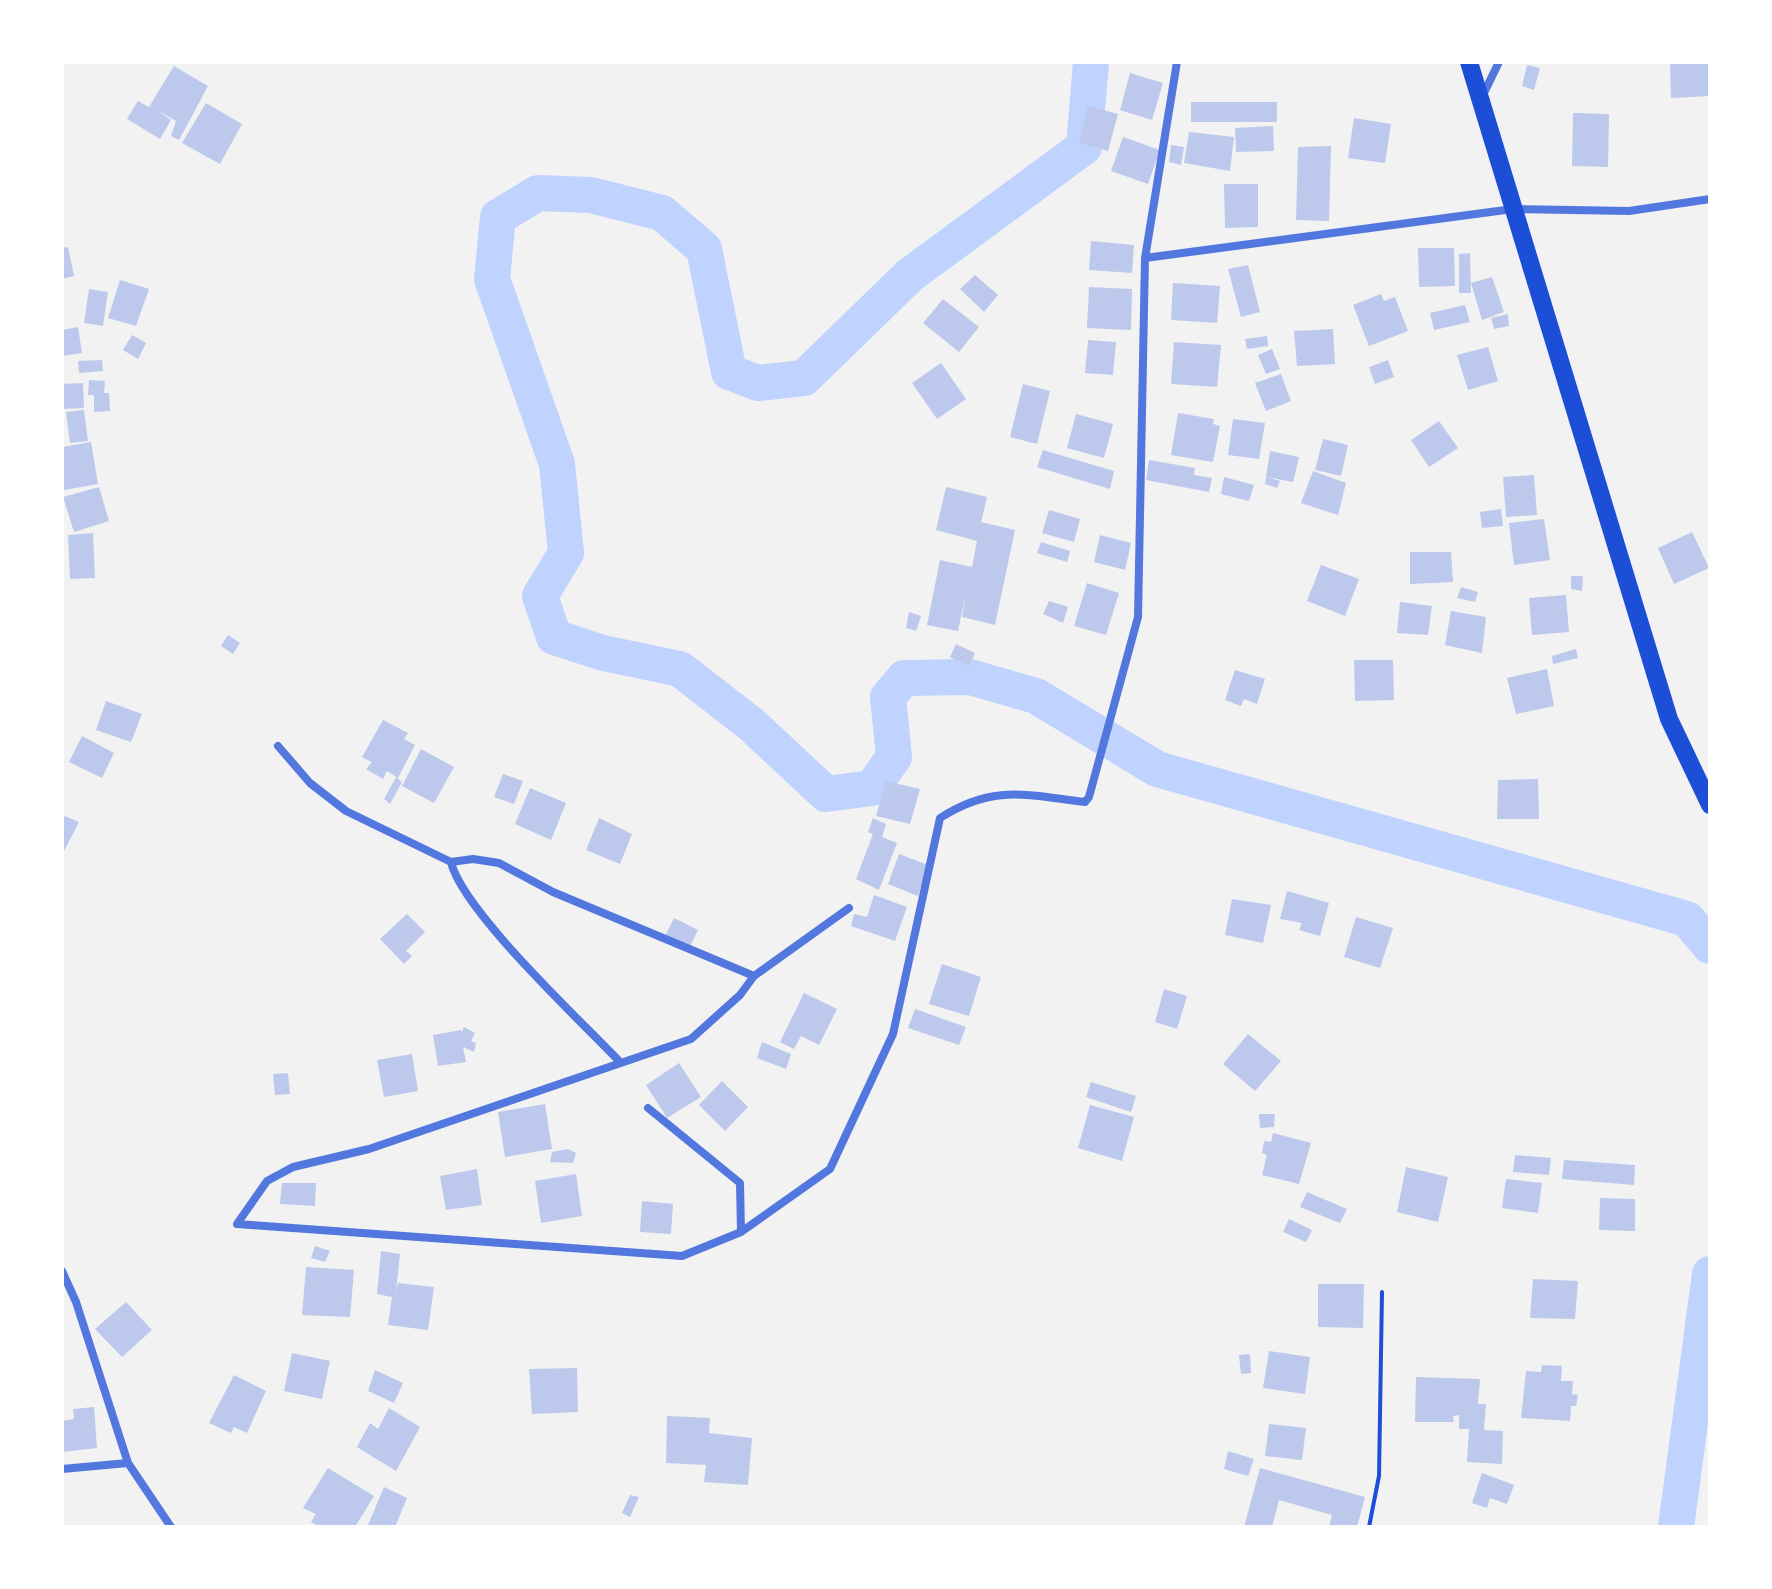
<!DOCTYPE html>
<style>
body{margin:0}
#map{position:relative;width:1772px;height:1589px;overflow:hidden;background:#f2f2f2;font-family:Figtree,sans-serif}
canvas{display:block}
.frame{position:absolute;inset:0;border:64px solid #fff;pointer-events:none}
</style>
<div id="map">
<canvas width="1772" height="1589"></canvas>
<div class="frame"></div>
</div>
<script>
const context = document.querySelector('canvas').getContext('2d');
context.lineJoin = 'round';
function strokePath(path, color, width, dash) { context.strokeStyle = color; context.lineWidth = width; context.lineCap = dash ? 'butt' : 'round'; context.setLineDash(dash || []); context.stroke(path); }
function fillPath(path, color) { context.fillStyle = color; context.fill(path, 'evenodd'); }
const river = new Path2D(`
 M 1091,62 L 1084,147 L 910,275 L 804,378 L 758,383 L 729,372 L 704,249 L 662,213 L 591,195 L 538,193 L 498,217 L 492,279 L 557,464 L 566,553 L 540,596 L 554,637 L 603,653 L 680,669 L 752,725 L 826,794 L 872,788 L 894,757 L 888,697 L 904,678 L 970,677 L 1036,696 L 1157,769 L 1687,919 L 1710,946
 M 1676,1527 L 1710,1274`);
const building = new Path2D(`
 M 1670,62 L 1710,62 L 1710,96 L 1671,98 Z
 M 1527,65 L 1540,68 L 1534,90 L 1522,86 Z
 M 174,66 L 208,86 L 179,140 L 171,136 L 176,121 L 158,111 L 171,120 L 160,139 L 127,119 L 138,101 L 149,107 Z
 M 1130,73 L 1163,83 L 1152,120 L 1120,110 Z
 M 1191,102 L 1277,102 L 1277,122 L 1191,122 Z
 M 206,103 L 242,124 L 220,164 L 182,143 Z
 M 1088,106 L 1118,114 L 1108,151 L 1079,143 Z
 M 1573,113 L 1609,114 L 1608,167 L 1572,166 Z
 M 1354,118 L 1391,124 L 1385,163 L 1348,158 Z
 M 1273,126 L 1274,151 L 1236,152 L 1235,128 Z
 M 1189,132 L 1234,137 L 1230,171 L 1184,163 Z
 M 1123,137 L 1160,150 L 1148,184 L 1111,171 Z
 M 1171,145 L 1184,147 L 1181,165 L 1169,162 Z
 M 1331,146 L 1329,221 L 1296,220 L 1298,147 Z
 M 1224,184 L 1258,184 L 1258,227 L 1225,228 Z
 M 1091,241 L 1134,245 L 1132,273 L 1089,270 Z
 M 68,247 L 74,276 L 62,279 L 62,248 Z
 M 1418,248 L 1454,248 L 1455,286 L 1419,287 Z
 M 1470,253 L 1471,293 L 1459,293 L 1459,254 Z
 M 1248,265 L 1260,312 L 1241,317 L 1228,269 Z
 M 975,275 L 998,295 L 984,312 L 960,289 Z
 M 1492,277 L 1504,312 L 1482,320 L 1471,283 Z
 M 120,280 L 149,289 L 136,326 L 108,318 Z
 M 1173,283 L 1220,286 L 1217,323 L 1171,320 Z
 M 1089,287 L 1132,289 L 1131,330 L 1087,328 Z
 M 89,289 L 108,292 L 103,326 L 84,323 Z
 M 1381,294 L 1384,301 L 1395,297 L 1408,331 L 1369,346 L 1353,305 Z
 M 943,299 L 979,327 L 959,352 L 923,323 Z
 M 1465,305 L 1470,322 L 1434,330 L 1430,313 Z
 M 1508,314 L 1509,326 L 1494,329 L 1491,318 Z
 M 78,327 L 82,353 L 62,356 L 62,330 Z
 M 1333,329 L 1335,364 L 1297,366 L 1294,331 Z
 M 132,335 L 146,343 L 138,359 L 123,350 Z
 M 1267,336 L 1268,346 L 1247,349 L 1245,339 Z
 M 1088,340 L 1116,342 L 1113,375 L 1085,373 Z
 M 1174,342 L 1221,345 L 1217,387 L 1171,384 Z
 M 1488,347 L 1498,381 L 1468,390 L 1457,355 Z
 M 1272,349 L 1280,369 L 1266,374 L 1258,355 Z
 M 102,360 L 103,371 L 79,373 L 78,361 Z
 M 1388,360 L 1394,377 L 1375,384 L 1369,367 Z
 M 941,363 L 966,399 L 937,419 L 912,383 Z
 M 1281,374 L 1291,401 L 1266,411 L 1255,383 Z
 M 89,380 L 105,381 L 104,393 L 109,393 L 110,411 L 94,412 L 94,395 L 88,395 Z
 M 83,383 L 84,408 L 62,409 L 62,384 Z
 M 1023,384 L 1050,391 L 1037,444 L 1010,437 Z
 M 84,410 L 88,441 L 70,443 L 66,412 Z
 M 1178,413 L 1214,419 L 1213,424 L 1220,426 L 1213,462 L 1171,455 Z
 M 1076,414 L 1113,424 L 1104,458 L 1067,448 Z
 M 1233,419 L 1265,423 L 1259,459 L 1228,455 Z
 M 1439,421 L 1458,448 L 1429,467 L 1411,440 Z
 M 1323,439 L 1348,445 L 1341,476 L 1315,470 Z
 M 91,442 L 98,484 L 64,490 L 62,447 Z
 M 1043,450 L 1114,471 L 1110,489 L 1037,467 Z
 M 1270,451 L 1299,457 L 1293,482 L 1266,477 L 1280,481 L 1277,488 L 1265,484 Z
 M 1149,460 L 1195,468 L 1194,475 L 1212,478 L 1209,492 L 1146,480 Z
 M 1313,471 L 1346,483 L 1338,515 L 1301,503 Z
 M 1534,475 L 1537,515 L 1506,517 L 1503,477 Z
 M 1224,477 L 1254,485 L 1249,501 L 1221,494 Z
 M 99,487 L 109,521 L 74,532 L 63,497 Z
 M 946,487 L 987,497 L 981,522 L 1015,530 L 995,625 L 962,617 L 965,597 L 958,631 L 927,625 L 940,560 L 972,567 L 977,541 L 936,530 Z
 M 1501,509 L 1503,526 L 1482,528 L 1480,512 Z
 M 1049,510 L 1080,519 L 1074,542 L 1042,533 Z
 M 1544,519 L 1550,560 L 1514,565 L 1509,523 Z
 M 1692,532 L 1709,568 L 1674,584 L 1658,548 Z
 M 93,533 L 95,578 L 70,579 L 68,535 Z
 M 1100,535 L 1131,543 L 1125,570 L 1094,562 Z
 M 1041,542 L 1070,551 L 1067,562 L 1037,553 Z
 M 1410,552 L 1451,552 L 1453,582 L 1410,584 Z
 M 1321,565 L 1359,579 L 1345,616 L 1307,601 Z
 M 1571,576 L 1583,576 L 1582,591 L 1571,589 Z
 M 1087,583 L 1119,593 L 1106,635 L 1074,626 Z
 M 1461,587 L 1478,592 L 1475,602 L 1457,598 Z
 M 1566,595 L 1569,632 L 1532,635 L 1529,598 Z
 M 1049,601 L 1068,607 L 1063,623 L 1043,614 Z
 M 1400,602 L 1432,606 L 1428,635 L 1397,633 Z
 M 1451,611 L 1486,617 L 1482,653 L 1445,645 Z
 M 909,612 L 921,616 L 916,631 L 906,628 Z
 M 228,635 L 240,643 L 233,654 L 221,646 Z
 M 956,644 L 975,653 L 969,666 L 950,657 Z
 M 1576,649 L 1578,658 L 1553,664 L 1552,656 Z
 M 1354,660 L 1393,660 L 1394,700 L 1355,701 Z
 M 1547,669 L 1554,706 L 1516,714 L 1507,678 Z
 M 1235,670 L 1265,679 L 1257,704 L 1244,699 L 1241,706 L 1225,700 Z
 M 106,701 L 142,714 L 131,742 L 96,730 Z
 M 383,720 L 408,733 L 404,739 L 415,745 L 398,778 L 387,771 L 383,779 L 366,769 L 372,762 L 362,757 Z
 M 82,736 L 114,753 L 102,778 L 69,762 Z
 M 421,749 L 454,767 L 434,803 L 402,786 Z
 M 503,774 L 523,781 L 514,804 L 494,797 Z
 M 396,777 L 402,782 L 390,804 L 384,799 Z
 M 1538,779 L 1539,819 L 1497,819 L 1498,780 Z
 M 886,781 L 920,789 L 910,824 L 876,816 Z
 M 530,788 L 566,803 L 551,840 L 515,824 Z
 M 65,816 L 79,822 L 64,851 L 62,820 Z
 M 599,818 L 632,834 L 620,864 L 586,850 Z
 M 873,818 L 886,824 L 882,837 L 897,843 L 879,890 L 856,879 L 873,834 L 868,832 Z
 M 899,854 L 928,865 L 918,896 L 888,884 Z
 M 1287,891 L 1329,903 L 1320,936 L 1299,930 L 1302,923 L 1280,919 Z
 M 874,895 L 907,907 L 895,941 L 851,926 L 854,914 L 867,917 Z
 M 1232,899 L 1271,905 L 1263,943 L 1225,935 Z
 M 407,914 L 425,932 L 406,951 L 412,956 L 404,964 L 380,939 Z
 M 1356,917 L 1393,928 L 1380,968 L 1344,957 Z
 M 674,918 L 698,930 L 690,946 L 665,936 Z
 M 942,964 L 981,977 L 969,1016 L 929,1004 Z
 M 1164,989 L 1187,996 L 1177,1029 L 1155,1022 Z
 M 804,993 L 837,1009 L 819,1045 L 801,1036 L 794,1049 L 780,1042 Z
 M 915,1009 L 966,1027 L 959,1045 L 908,1028 Z
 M 464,1027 L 475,1033 L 471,1041 L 476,1043 L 474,1052 L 463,1047 L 466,1062 L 438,1066 L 433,1035 L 461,1030 L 461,1033 Z
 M 1248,1034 L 1281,1061 L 1255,1091 L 1223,1064 Z
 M 762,1042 L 791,1054 L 786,1069 L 757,1058 Z
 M 412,1054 L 418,1091 L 384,1097 L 377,1060 Z
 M 679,1063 L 701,1097 L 667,1118 L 646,1085 Z
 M 288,1073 L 290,1094 L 275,1095 L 273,1074 Z
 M 722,1081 L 748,1107 L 725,1131 L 699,1105 Z
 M 1091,1082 L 1136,1096 L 1131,1112 L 1086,1097 Z
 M 545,1104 L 552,1149 L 505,1157 L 498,1112 Z
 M 1090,1105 L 1134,1117 L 1122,1161 L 1078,1148 Z
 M 1259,1114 L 1275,1114 L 1274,1127 L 1260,1128 Z
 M 1273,1133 L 1311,1143 L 1299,1184 L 1262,1175 L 1267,1155 L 1262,1153 L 1264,1141 L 1271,1142 Z
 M 568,1149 L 576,1153 L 573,1163 L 550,1162 L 552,1152 Z
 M 1515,1155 L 1551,1158 L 1549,1175 L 1513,1172 Z
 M 1564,1160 L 1635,1165 L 1634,1185 L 1562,1179 Z
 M 1406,1167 L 1448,1177 L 1438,1222 L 1397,1212 Z
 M 477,1169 L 482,1205 L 446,1210 L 440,1176 Z
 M 576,1174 L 582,1216 L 541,1223 L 535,1181 Z
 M 1506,1179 L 1542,1183 L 1538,1213 L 1502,1208 Z
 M 282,1183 L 316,1183 L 315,1206 L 280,1204 Z
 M 1307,1192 L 1347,1209 L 1340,1223 L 1300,1207 Z
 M 1600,1198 L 1635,1199 L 1635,1231 L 1599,1230 Z
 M 642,1201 L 673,1204 L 671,1234 L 640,1232 Z
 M 1289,1219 L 1312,1230 L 1306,1242 L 1283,1232 Z
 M 315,1246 L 330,1251 L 325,1262 L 311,1258 Z
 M 381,1251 L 400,1254 L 396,1292 L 398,1283 L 434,1287 L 428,1330 L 388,1325 L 392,1297 L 377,1294 Z
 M 306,1267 L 354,1270 L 350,1317 L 302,1315 Z
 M 1533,1279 L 1578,1281 L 1575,1319 L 1530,1318 Z
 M 1318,1284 L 1364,1284 L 1363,1328 L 1318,1327 Z
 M 126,1302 L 152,1330 L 122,1357 L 95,1329 Z
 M 1269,1351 L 1310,1357 L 1305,1394 L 1263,1388 Z
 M 292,1353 L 330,1361 L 322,1399 L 284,1391 Z
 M 1250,1354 L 1251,1373 L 1241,1374 L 1239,1355 Z
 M 1542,1365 L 1562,1366 L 1561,1381 L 1573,1381 L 1572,1394 L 1578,1395 L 1576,1406 L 1571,1406 L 1570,1421 L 1521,1418 L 1526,1371 L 1541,1372 Z
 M 577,1368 L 578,1412 L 532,1414 L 529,1369 Z
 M 375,1370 L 403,1383 L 394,1403 L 368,1391 Z
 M 234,1375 L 266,1391 L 247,1433 L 234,1427 L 231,1433 L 209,1423 Z
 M 1416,1377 L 1480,1379 L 1478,1404 L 1486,1404 L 1484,1430 L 1503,1431 L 1502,1464 L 1467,1462 L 1469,1429 L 1459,1429 L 1459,1415 L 1453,1416 L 1454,1422 L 1415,1422 Z
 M 94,1407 L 97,1448 L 62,1452 L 62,1421 L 74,1419 L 73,1409 Z
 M 389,1408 L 420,1427 L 396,1471 L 357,1447 L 370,1423 L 378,1429 Z
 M 667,1416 L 710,1418 L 709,1433 L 752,1438 L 748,1485 L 704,1482 L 706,1465 L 666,1463 Z
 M 1269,1424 L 1306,1428 L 1302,1460 L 1265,1456 Z
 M 1228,1451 L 1254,1459 L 1248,1476 L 1224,1469 Z
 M 328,1468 L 374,1496 L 355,1527 L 319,1527 L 311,1522 L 316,1514 L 303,1508 Z
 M 1260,1468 L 1365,1497 L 1357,1527 L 1329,1527 L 1332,1515 L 1279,1500 L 1272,1527 L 1244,1527 Z
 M 1482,1473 L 1514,1485 L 1507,1504 L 1490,1498 L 1487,1508 L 1472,1503 Z
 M 384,1487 L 407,1498 L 395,1527 L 372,1527 L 368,1525 Z
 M 630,1495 L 639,1497 L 630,1517 L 622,1513 Z`);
const path = new Path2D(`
 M 1369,1527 L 1379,1476 L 1382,1292`);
const minor = new Path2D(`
 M 1482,97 L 1499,62
 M 1145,258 L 1513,209 L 1629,211 L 1710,199
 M 278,746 L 310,783 L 346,811 L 451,862 L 473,859 L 499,863 L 553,892 L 754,976
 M 451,862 C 462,910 580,1020 619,1061
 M 648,1108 L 740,1183 L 741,1232 L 682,1256 L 237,1224 L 267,1181 L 293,1167 L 369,1149 L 691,1039 L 740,995 L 754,976 L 849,908
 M 741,1232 L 830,1169 L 893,1034 L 940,818 C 993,784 1026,795 1085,802 L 1089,797 L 1138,617 L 1145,258 L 1177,62
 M 62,1271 L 76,1302 L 128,1463 L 171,1527
 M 62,1469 L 128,1463`);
const trunk = new Path2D(`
 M 1469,62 L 1669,719 L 1710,805`);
strokePath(river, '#bfd3fe', 36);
fillPath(building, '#bdc9ec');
strokePath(path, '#1d4ed8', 4);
strokePath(minor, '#5277de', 8);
strokePath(trunk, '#1d4ed8', 18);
</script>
